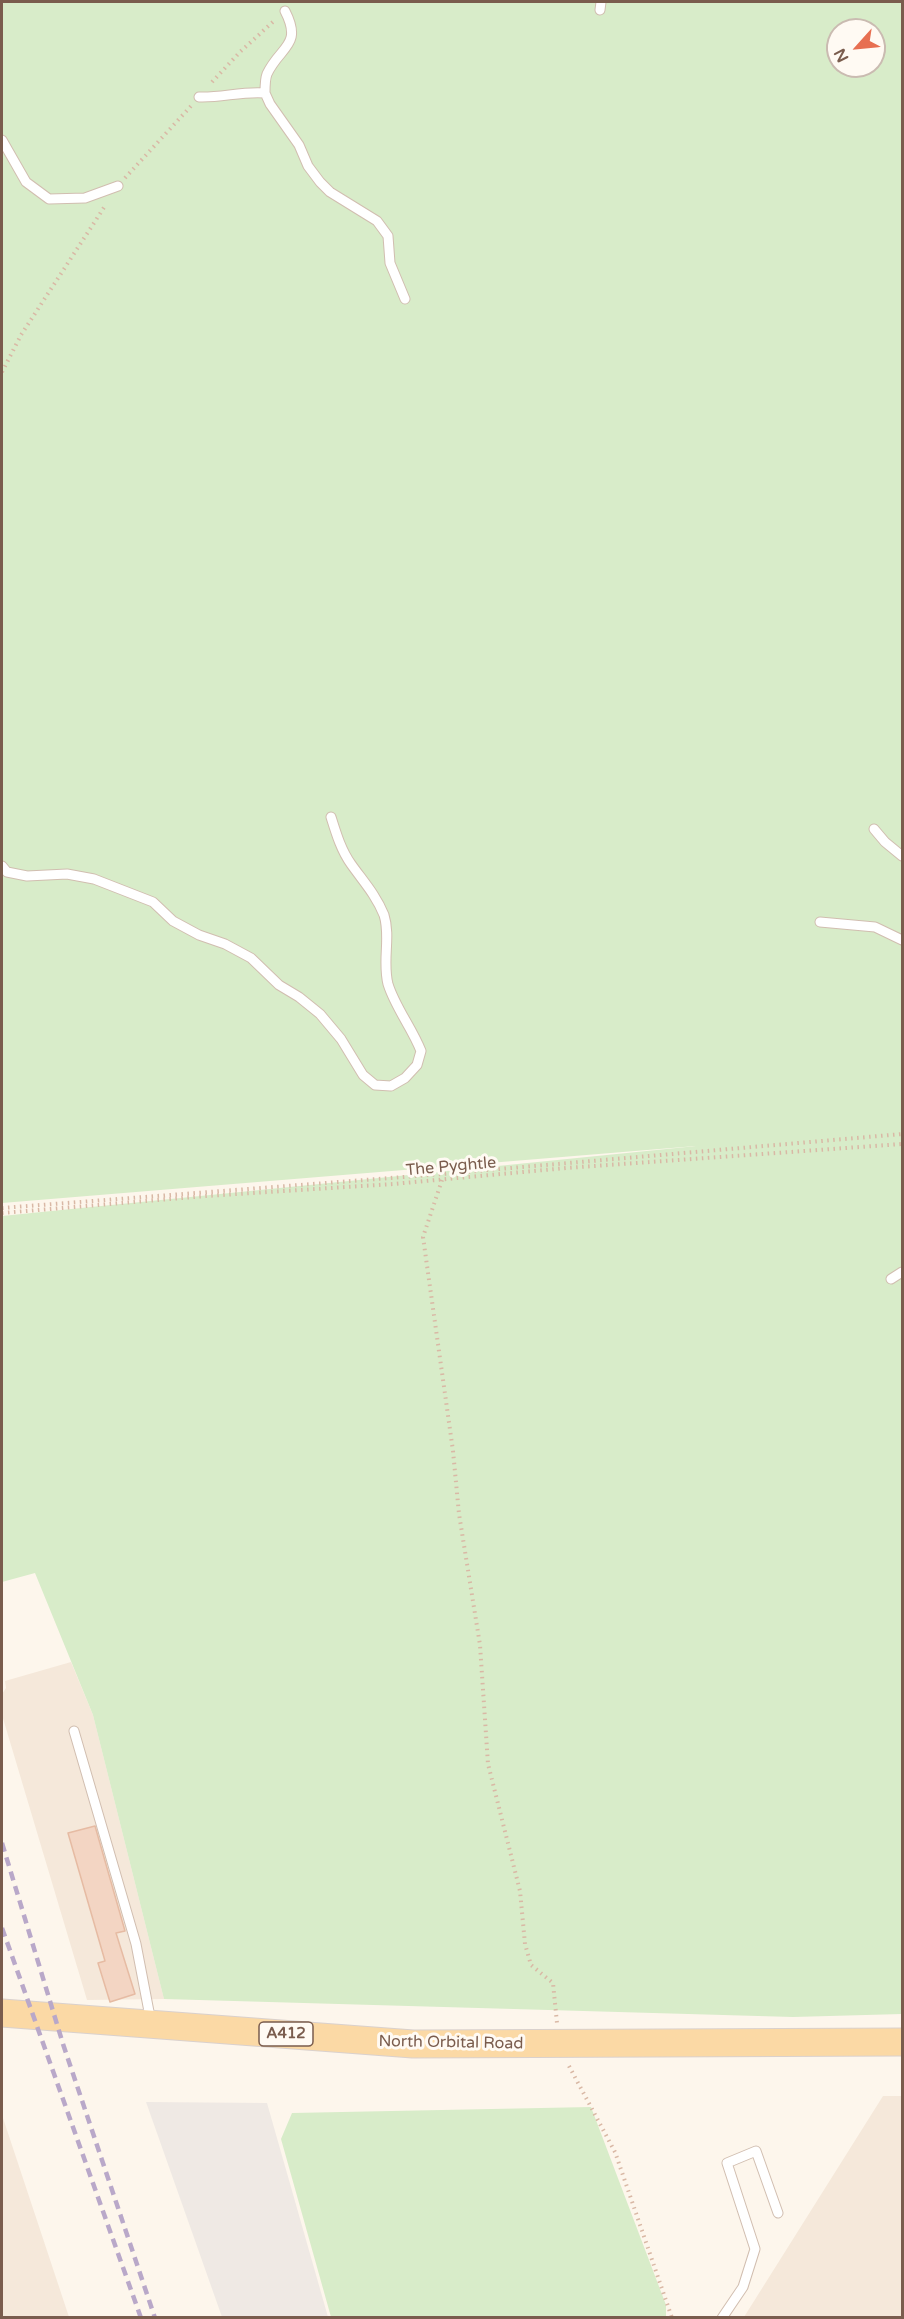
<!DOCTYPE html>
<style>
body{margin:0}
#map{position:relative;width:904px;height:2319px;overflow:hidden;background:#fdf6ec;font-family:"Varela Round",sans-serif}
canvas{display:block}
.frame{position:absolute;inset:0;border:3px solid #7a5c4d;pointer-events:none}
.north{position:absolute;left:826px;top:18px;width:60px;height:60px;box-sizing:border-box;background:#fffaf3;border:2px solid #cabbb1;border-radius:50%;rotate:243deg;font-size:16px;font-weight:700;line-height:24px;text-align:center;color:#7a5c4d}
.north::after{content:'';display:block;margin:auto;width:21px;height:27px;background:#e76f51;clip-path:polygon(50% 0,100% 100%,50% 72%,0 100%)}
</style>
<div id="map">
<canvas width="904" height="2319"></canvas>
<div class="frame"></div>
<div class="north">N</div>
</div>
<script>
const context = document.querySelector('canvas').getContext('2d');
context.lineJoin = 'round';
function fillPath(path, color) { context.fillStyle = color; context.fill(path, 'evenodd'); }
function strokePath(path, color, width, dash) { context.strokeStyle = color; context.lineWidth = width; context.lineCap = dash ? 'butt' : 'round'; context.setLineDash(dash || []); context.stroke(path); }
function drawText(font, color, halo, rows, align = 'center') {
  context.font = font + ' "Varela Round",sans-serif'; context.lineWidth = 6; context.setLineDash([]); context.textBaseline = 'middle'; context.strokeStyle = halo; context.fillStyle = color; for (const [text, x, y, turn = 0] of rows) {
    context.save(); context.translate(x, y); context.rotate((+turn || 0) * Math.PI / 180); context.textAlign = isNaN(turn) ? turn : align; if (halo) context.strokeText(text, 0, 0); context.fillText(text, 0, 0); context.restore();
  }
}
const residential = new Path2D(`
 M 71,1662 L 93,1715 L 164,1999 L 87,2000 L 2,1715 L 2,1694 L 6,1688 L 5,1681 Z
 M 883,2096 L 902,2096 L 902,2317 L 744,2317 Z
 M 2,2115 L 69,2317 L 2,2317 Z`);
const industrial = new Path2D(`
 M 146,2102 L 267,2103 L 328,2317 L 222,2317 Z`);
const green = new Path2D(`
 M 2,2 L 902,2 L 902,2014 L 793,2017 L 164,1999 L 93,1715 L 35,1573 L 2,1582 L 2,1216 L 696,1146 L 2,1203 ZM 838,30 L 874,30 L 874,66 L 838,66 Z
 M 591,2107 L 666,2305 L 666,2317 L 331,2317 L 281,2139 L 292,2113 Z`);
const building = new Path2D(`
 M 95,1826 L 125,1931 L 116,1933 L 135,1994 L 110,2002 L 98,1963 L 105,1961 L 68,1833 Z`);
const path = new Path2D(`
 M 212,82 L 240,52 L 275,20
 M 125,178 L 191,106
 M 2,372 L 21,335 L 105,206
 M 442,1180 L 423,1237 L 453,1451 L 459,1514 L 480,1645 L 488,1764 L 520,1891 L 525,1944 L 531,1965 L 553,1983 L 557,2023
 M 2,1208 L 442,1174 L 902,1134
 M 2,1213 L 206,1196 L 393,1184 L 566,1168 L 902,1144
 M 569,2066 L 615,2152 L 672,2318`);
const lane = new Path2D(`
 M 600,10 L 601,2
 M 265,93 C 265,87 265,79 267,74 C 280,46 303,46 285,11
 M 199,97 C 221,98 242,91 265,93 L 270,104 L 299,145 L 308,166 L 320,182 L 330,192 L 377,221 L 388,236 L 390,263 L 405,299
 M 2,140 L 26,182 L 49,199 L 85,198 L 118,186
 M 874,829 L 885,842 L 902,856
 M 2,866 L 7,872 L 27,876 L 67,874 L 94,879 L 153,902 L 173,921 L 199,935 L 225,944 L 251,958 L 279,985 L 299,997 L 320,1014 L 341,1039 L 363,1075 L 375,1085 L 391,1086 L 405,1078 L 417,1065 L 421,1051 C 412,1028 395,1007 388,984 C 382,961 391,937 384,915 C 376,895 363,881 351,864 C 341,850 336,833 331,817
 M 820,922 L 875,927 L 902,940
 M 891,1279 L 902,1272
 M 74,1731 L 136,1944 L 151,2022
 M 722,2318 L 743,2287 L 755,2249 L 727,2163 L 756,2151 L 778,2213`);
const primary = new Path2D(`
 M 2,2013 L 413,2044 L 902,2042`);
const rail = new Path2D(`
 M 2,1843 L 63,2044 L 155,2318
 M 2,1928 L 141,2318`);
const shields = [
 [286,2034,54]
];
const shieldNames = [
 ["A412",286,2034]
];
const streetNames = [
 ["The Pyghtle",451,1167,-5],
 ["North Orbital Road",451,2043,1]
];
fillPath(residential, '#f5e8da');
fillPath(industrial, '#efe9e4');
fillPath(green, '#d8ecc9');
fillPath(building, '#f3d5c3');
strokePath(building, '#e6bba3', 1.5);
strokePath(lane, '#d1beb0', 11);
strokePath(primary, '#dad1cd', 29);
strokePath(path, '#d9b8a5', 4, [1.5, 4.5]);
strokePath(lane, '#fff', 9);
strokePath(primary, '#fbd9a5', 27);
strokePath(rail, '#b9a8c9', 4.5, [9, 6]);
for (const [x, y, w] of shields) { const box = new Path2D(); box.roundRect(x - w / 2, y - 12, w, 24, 4.5); context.fillStyle = '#fffaf3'; context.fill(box); strokePath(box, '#7a5c4d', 1.5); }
drawText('bold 15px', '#7a5c4d', null, shieldNames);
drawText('16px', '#7a5c4d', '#fffaf3', streetNames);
</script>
